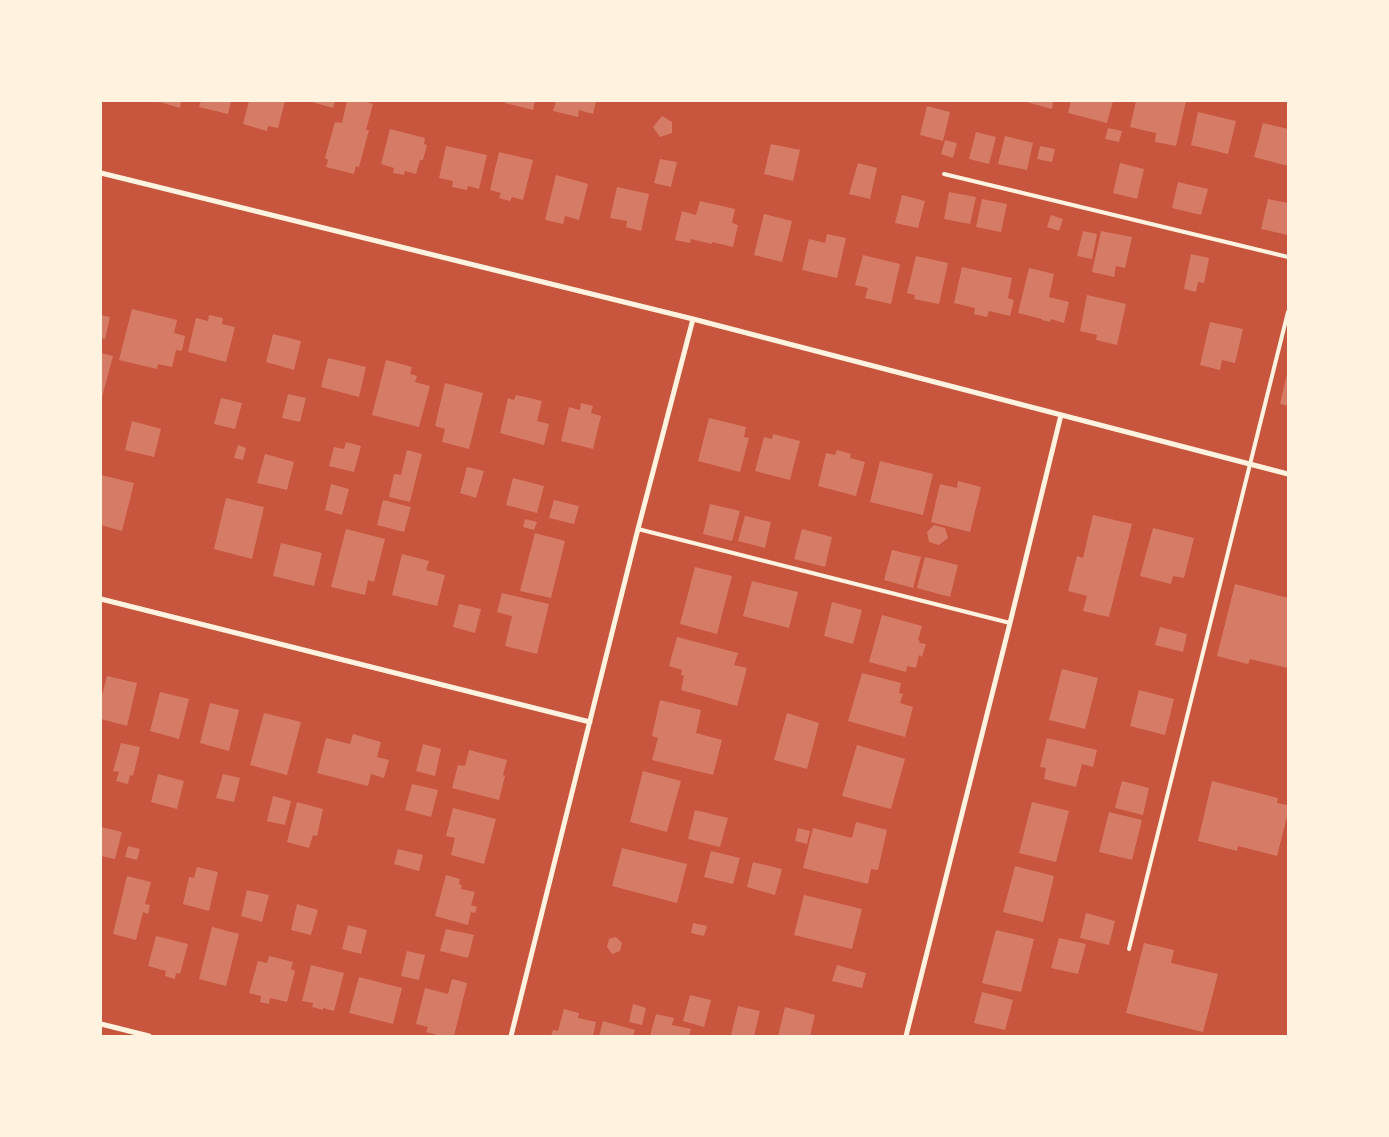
<!DOCTYPE html>
<style>
body{margin:0}
#map{position:relative;width:1389px;height:1137px;overflow:hidden;background:#c8553d;font-family:"Asap Condensed",sans-serif}
canvas{display:block}
.frame{position:absolute;inset:0;border:102px solid #fff3e0;pointer-events:none}
</style>
<div id="map">
<canvas width="1389" height="1137"></canvas>
<div class="frame"></div>
</div>
<script>
const g = document.querySelector('canvas').getContext('2d');
g.lineJoin = 'round';
function fillPath(path, color) { g.fillStyle = color; g.fill(path, 'evenodd'); }
const shape = rows => new Path2D(rows.map(r => 'M' + r).join(''));
function trace(path, color, width, dash) { g.strokeStyle = color; g.lineWidth = width; g.lineCap = dash ? 'butt' : 'round'; g.setLineDash(dash || []); g.stroke(path); }
fillPath(shape([
 [156,101,181,101,180,108],
 [201,101,231,101,228,114,199,107],
 [249,101,285,101,278,128,268,126,267,131,243,124],
 [309,101,335,101,333,108],
 [347,101,364,101,373,104,366,130,369,130,359,167,356,166,354,174,326,167,328,160,325,158,335,122,342,123],
 [505,101,535,101,533,110,505,103],
 [556,101,596,101,593,114,579,110,578,117,553,111],
 [1023,101,1053,101,1052,109],
 [1071,101,1113,101,1107,123,1068,113],
 [1136,101,1186,101,1176,146,1155,142,1156,133,1130,127],
 [927,106,950,112,943,141,920,135],
 [1198,112,1236,121,1228,154,1191,145],
 [662,116,672,122,672,133,660,137,653,127],
 [1263,123,1288,129,1288,166,1254,157],
 [1108,128,1122,131,1119,142,1105,139],
 [390,129,425,138,424,144,427,145,423,160,420,160,416,174,405,171,404,175,393,173,394,168,381,164],
 [976,132,996,137,989,164,969,159],
 [1005,136,1033,143,1027,170,998,164],
 [945,140,957,143,953,158,941,154],
 [771,144,800,150,793,181,764,174],
 [446,146,487,155,479,189,468,186,467,190,452,187,453,181,439,178],
 [1040,146,1055,149,1052,162,1037,159],
 [499,152,533,160,523,200,512,197,510,201,499,198,501,193,490,190],
 [660,159,677,162,671,187,654,183],
 [858,163,877,168,870,199,849,194],
 [1120,163,1144,169,1137,199,1113,193],
 [556,175,588,184,579,220,565,216,563,224,545,220],
 [1178,182,1208,189,1201,215,1172,208],
 [617,187,649,194,641,231,626,227,627,221,610,218],
 [949,192,976,197,970,224,944,219],
 [902,195,925,201,918,228,895,223],
 [982,199,1007,204,1001,232,976,227],
 [1268,199,1288,203,1288,235,1261,229],
 [700,201,735,209,732,223,738,225,733,247,712,242,712,244,691,239,690,243,675,240,682,211,696,215],
 [764,214,792,221,782,262,754,255],
 [1051,215,1063,219,1059,231,1047,227],
 [1083,231,1097,234,1092,259,1077,256],
 [1101,231,1132,237,1125,268,1116,266,1114,277,1092,272],
 [827,234,846,238,837,278,802,270,809,239,825,243],
 [1191,254,1209,258,1204,283,1198,282,1196,292,1184,289],
 [863,255,900,264,891,304,865,298,868,288,855,285],
 [916,256,948,263,939,304,914,299,915,295,907,293],
 [962,267,1012,278,1008,298,1014,300,1010,316,989,311,987,317,974,314,975,308,954,303],
 [1029,268,1054,274,1049,297,1069,302,1064,323,1051,319,1050,322,1042,320,1042,319,1018,313],
 [1087,295,1126,304,1117,345,1096,340,1097,335,1080,331],
 [132,309,177,320,174,333,185,336,182,351,176,350,172,367,158,364,157,369,119,360],
 [101,315,110,317,105,339,101,338],
 [209,315,223,318,222,324,235,327,226,362,188,352,196,318,208,321],
 [1210,322,1243,329,1235,363,1222,360,1220,370,1200,365],
 [273,334,301,341,294,370,266,362],
 [101,353,113,356,102,397,101,396],
 [328,358,366,367,359,397,321,387],
 [386,360,412,367,410,374,417,376,415,382,430,386,419,427,372,415],
 [1287,374,1288,374,1288,406,1280,404],
 [445,383,483,393,469,449,442,442,445,429,435,426],
 [288,394,306,398,300,422,282,418],
 [516,395,542,401,537,421,549,424,544,445,500,433,508,398,514,400],
 [221,398,242,403,235,429,214,424],
 [581,403,593,406,591,413,601,416,593,449,561,441,569,407,580,410],
 [709,418,746,427,744,437,749,438,740,472,698,461],
 [132,421,161,429,154,457,125,450],
 [773,434,800,441,790,480,755,471,764,437,772,439],
 [346,442,361,446,354,472,329,466,334,447,344,449],
 [238,445,246,448,243,460,234,458],
 [407,450,422,454,410,502,389,497,394,474,401,475],
 [837,450,851,454,850,458,865,462,856,496,818,486,826,453,835,455],
 [265,454,294,462,287,490,257,483],
 [880,461,933,474,923,515,870,502],
 [467,467,484,471,476,498,460,493],
 [101,475,134,483,122,531,101,525],
 [513,478,544,486,537,513,506,505],
 [958,481,981,487,970,532,931,522,940,484,957,488],
 [331,484,349,489,342,515,325,510],
 [226,498,264,507,252,559,214,549],
 [383,500,411,507,404,532,377,525],
 [554,500,579,506,574,524,549,518],
 [710,504,740,511,732,541,703,534],
 [1093,515,1132,524,1109,617,1083,611,1087,596,1068,591,1077,556,1083,558],
 [745,516,771,522,765,548,738,541],
 [525,519,537,522,534,530,523,527],
 [934,525,945,528,948,538,939,545,929,542,927,532],
 [1153,528,1194,538,1184,578,1173,576,1171,584,1140,576],
 [346,529,385,539,374,582,368,580,365,595,331,587],
 [802,529,832,537,825,567,794,559],
 [535,533,565,541,551,598,520,591],
 [281,543,322,553,314,586,273,576],
 [892,550,921,557,913,588,884,580],
 [402,554,429,561,426,570,445,575,437,606,392,595],
 [925,557,958,565,950,597,917,588],
 [695,567,732,576,717,634,680,624],
 [752,581,798,592,789,628,743,616],
 [1235,584,1288,598,1288,668,1250,659,1248,664,1217,656],
 [502,593,549,604,537,654,505,646,512,616,497,612],
 [832,602,862,610,853,644,824,636],
 [459,604,481,609,475,633,453,627],
 [882,615,922,626,918,640,920,641,919,643,926,644,922,657,919,655,916,668,907,666,906,672,869,662],
 [1160,627,1187,634,1183,652,1155,645],
 [677,637,738,653,734,665,747,668,737,706,681,690,684,676,681,675,682,670,669,666],
 [1062,669,1098,678,1085,729,1049,720],
 [862,673,901,683,899,693,903,694,900,703,913,707,905,737,848,721],
 [107,676,137,683,127,726,101,719,101,699],
 [1139,690,1174,699,1165,735,1130,726],
 [160,692,189,699,179,739,150,731],
 [660,700,701,710,696,733,722,740,713,775,652,760,658,738,652,736],
 [210,703,239,710,229,751,200,743],
 [264,713,301,722,287,775,250,765],
 [787,713,819,723,807,769,774,760],
 [353,734,381,742,377,757,389,760,384,778,371,774,368,786,317,773,326,738,350,744],
 [1047,738,1097,750,1093,767,1082,764,1076,787,1044,779,1046,768,1040,767],
 [121,743,140,747,133,776,130,775,128,784,116,781,119,772,113,771],
 [423,744,441,749,435,776,416,771],
 [857,745,905,759,891,809,842,796],
 [469,750,507,760,503,775,505,776,499,800,452,788,458,765,465,766],
 [643,771,681,781,667,832,630,822],
 [158,774,184,781,177,809,151,802],
 [223,774,240,778,234,802,216,798],
 [1122,781,1149,788,1143,815,1115,808],
 [1212,781,1278,798,1277,803,1288,805,1288,813,1277,856,1238,846,1237,851,1198,841],
 [412,784,438,790,431,817,405,810],
 [273,796,291,801,285,825,267,821],
 [297,802,323,809,317,836,313,835,309,848,287,842],
 [1032,802,1069,811,1056,862,1019,853],
 [453,808,496,819,484,864,451,855,455,838,446,836],
 [695,810,728,818,720,847,688,839],
 [1109,812,1142,820,1132,860,1099,852],
 [856,822,887,830,878,870,871,869,868,884,803,868,813,828,852,838],
 [101,827,122,832,115,859,101,856],
 [798,828,810,831,807,844,795,841],
 [128,846,140,849,137,860,125,857],
 [622,848,687,864,677,903,612,886],
 [398,849,423,855,419,871,394,864],
 [711,851,740,858,733,884,704,877],
 [753,862,782,869,775,895,747,887],
 [1015,866,1054,876,1043,922,1003,912],
 [197,867,218,872,209,911,183,904,189,877,194,878],
 [446,875,460,879,459,884,462,885,461,889,475,892,471,905,477,907,475,913,471,912,468,925,435,916],
 [127,876,151,882,145,904,150,905,148,914,143,912,136,940,113,934],
 [247,890,269,895,262,922,241,916],
 [804,895,862,909,852,949,794,935],
 [297,904,318,910,311,935,291,930],
 [1086,913,1115,921,1109,945,1080,938],
 [693,923,707,926,704,936,691,933],
 [348,925,367,930,361,954,342,949],
 [212,927,239,934,226,986,199,979],
 [446,929,474,935,468,958,440,951],
 [996,930,1034,939,1021,992,982,983],
 [156,936,188,944,180,974,176,973,175,979,165,976,166,971,148,966],
 [616,937,622,943,620,951,612,954,607,947,609,939],
 [1059,938,1086,944,1078,974,1051,968],
 [1144,943,1174,950,1171,963,1218,974,1203,1032,1126,1013],
 [407,951,425,955,419,980,401,976],
 [269,956,293,962,291,969,295,971,287,1002,270,998,269,1004,260,1002,261,996,249,993,258,961,267,963],
 [311,965,344,973,334,1011,323,1008,323,1010,312,1007,313,1003,302,1001],
 [837,965,866,973,862,988,832,981],
 [359,977,402,988,393,1024,349,1013],
 [452,979,467,983,454,1036,441,1036,426,1032,428,1027,416,1024,425,988,448,994],
 [982,992,1013,1000,1005,1030,974,1023],
 [690,995,711,1000,704,1027,683,1021],
 [633,1004,646,1008,642,1025,629,1022],
 [738,1006,760,1011,754,1036,731,1035],
 [785,1007,815,1015,810,1036,778,1036],
 [564,1009,579,1013,578,1018,596,1022,593,1036,551,1036,553,1030,558,1031],
 [656,1014,674,1018,672,1025,691,1029,689,1036,650,1036],
 [603,1021,635,1030,633,1036,599,1036]
]), '#d67c66');
trace(shape([
 [944,174,1288,257],
 [638,529,1010,623],
 [1129,949,1288,312]
]), '#fff3e0', 4);
trace(shape([
 [101,173,693,319,1288,474],
 [101,599,590,722],
 [101,1024,149,1036],
 [511,1036,638,529,693,319],
 [906,1036,1010,623,1061,415]
]), '#fff3e0', 5);
</script>
